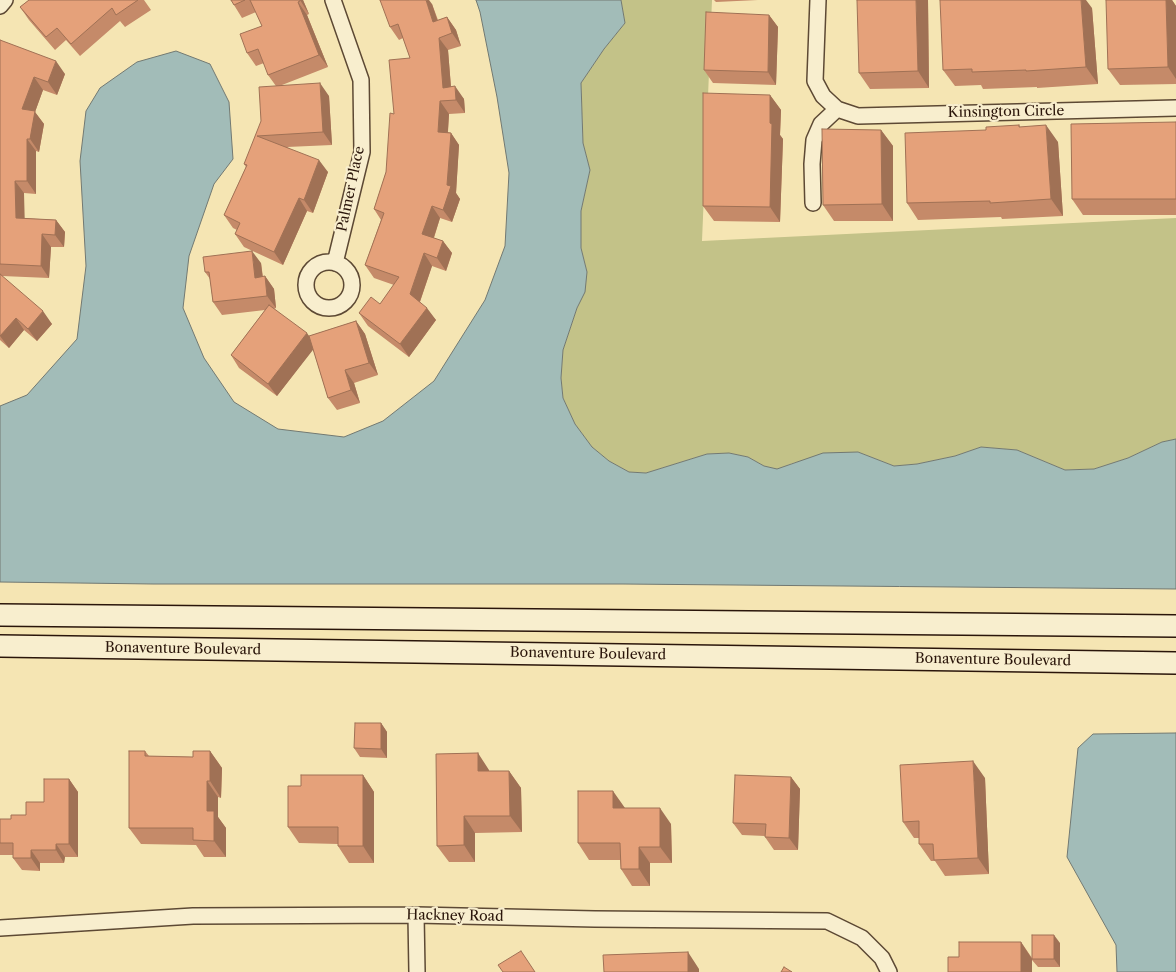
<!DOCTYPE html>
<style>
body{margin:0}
canvas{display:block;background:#f5e5b3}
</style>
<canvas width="1176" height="972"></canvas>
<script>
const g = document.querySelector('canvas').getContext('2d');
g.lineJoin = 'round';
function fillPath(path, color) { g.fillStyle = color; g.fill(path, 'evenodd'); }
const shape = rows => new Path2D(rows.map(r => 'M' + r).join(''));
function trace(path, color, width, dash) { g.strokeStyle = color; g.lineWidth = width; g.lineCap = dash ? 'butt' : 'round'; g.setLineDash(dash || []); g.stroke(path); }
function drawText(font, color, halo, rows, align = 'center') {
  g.font = font + ' "Libre Caslon Text",serif'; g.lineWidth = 4.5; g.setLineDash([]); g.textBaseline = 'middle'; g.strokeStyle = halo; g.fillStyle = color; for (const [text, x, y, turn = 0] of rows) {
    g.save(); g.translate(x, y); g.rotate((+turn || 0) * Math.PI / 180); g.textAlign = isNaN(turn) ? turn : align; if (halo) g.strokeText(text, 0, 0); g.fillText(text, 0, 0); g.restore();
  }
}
fillPath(shape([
 [621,0,712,0,702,241,1176,218,1176,439,1162,442,1128,458,1094,469,1065,470,1017,450,981,447,955,456,917,464,894,466,858,452,793,463,777,470,764,466,748,457,729,453,707,454,646,473,629,472,609,461,592,447,575,424,563,398,561,378,563,350,577,308,584,292,587,272,581,248,581,211,590,170,583,143,581,83,604,49,625,23]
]), '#c3c288');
const water = shape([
 [476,0,621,0,625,23,604,49,581,83,583,143,590,170,581,211,581,248,587,272,585,292,577,308,563,350,561,378,563,398,575,424,592,447,609,461,629,472,646,473,707,454,729,453,748,457,764,466,777,469,823,453,858,452,894,466,917,464,955,456,981,447,1017,450,1065,470,1094,469,1128,458,1162,442,1176,439,1176,589,623,584,153,584,0,582,0,406,27,395,77,339,86,266,80,161,86,111,100,88,137,62,176,51,210,64,229,102,233,159,214,184,189,256,183,308,204,358,234,402,278,429,344,437,383,421,434,381,485,300,505,246,509,173,497,97,480,12,476,0],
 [1176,733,1176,972,1117,972,1116,945,1067,857,1078,748,1093,734,1176,733]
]);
fillPath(water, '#a2bcb8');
trace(water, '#727972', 1);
const minor = shape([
 [333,0,361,80,362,152,335,263],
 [818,0,815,81,823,96,837,109,858,116,1176,108],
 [0,6,5,0],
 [813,203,812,164,814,140,821,124,837,109],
 '306 285a23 23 0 1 1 46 0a23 23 0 1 1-46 0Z',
 [416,915,417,972],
 [0,928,193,916,416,915,595,919,827,921,862,938,882,958,889,972]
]);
const secondary = shape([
 [0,615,1176,626],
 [0,646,1176,663]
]);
trace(minor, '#5d4934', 18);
trace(secondary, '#2a150a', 24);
trace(minor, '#f8eece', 15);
trace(secondary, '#f8eece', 21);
fillPath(shape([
 [29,0,144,0,151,10,125,27,120,21,80,56,66,40,55,50,29,20,20,7],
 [231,0,303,0,309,14,307,15,328,67,282,85,329,96,332,145,287,147,328,172,313,213,307,211,283,265,244,247,235,234,237,230,233,228,224,215,246,167,244,164,276,86,268,75,264,63,256,66,247,53,262,26,256,12,242,18,234,5],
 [714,0,758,0,716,2],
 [928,0,929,88,870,89,859,73],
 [1166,0,1172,0,1176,6,1176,84,1120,85,1108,69],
 [432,4,438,20,447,17,456,30,461,46,448,50,451,87,464,99,465,113,449,114,448,132,451,133,459,145,456,193,460,199,452,222,440,218,434,238,443,241,452,253,446,271,432,266,420,302,436,320,409,357,368,326,359,313,380,304,394,285,374,278,365,265,381,220,374,209,386,172,394,114,410,58,403,38,399,40,390,27],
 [1092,8,1098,84,1037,88,1037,87,983,89,981,85,955,86,943,70],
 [769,15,778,27,776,85,713,83,704,70],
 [0,40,65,74,57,95,43,90,35,112,44,124,39,152,36,151,36,194,24,193,24,218,56,220,65,232,64,247,51,247,49,278,2,276,52,324,37,341,24,330,9,348,0,340],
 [770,95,781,110,780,135,783,139,780,222,714,221,703,206],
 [1176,122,1176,215,1083,215,1072,199],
 [1019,125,1020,127,1058,142,1063,216,1002,219,1001,217,918,220,907,203,986,130],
 [881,130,893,146,893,221,834,221,823,205],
 [261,263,263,277,265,276,274,289,276,308,274,309,309,336,356,321,365,334,378,375,354,383,360,403,337,410,328,398,313,349,277,396,239,368,231,355,265,310,222,315,213,302,210,279,205,272],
 [381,723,387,732,387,758,360,757,354,748],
 [145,751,149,756,193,757,210,751,222,768,221,798,218,797,218,817,226,828,226,857,204,857,196,845,141,844,129,828],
 [489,770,489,771,509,771,521,788,522,832,475,833,475,862,449,862,437,846],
 [363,775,374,792,374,863,349,863,338,846,338,844,299,843,288,827,301,786],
 [791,777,800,789,798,850,774,850,765,837,765,836,742,835,733,823],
 [985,778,989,874,945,876,935,861,931,861,919,844,919,838,914,838,903,822],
 [69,779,78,792,78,857,65,857,64,863,40,863,40,871,22,870,13,858,13,855,0,855,0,819,11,819,26,815,44,802],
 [625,808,671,824,672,863,650,863,650,886,632,886,621,869,620,860,589,860,578,843],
 [1021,942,1032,958,1060,943,1060,967,1038,967,1032,960,1032,972,959,957]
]), '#c58a69');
fillPath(shape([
 [300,0,303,0,309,14],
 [426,0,429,0,432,4,442,34,433,22],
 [916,0,928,0,929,88,918,71],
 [1081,0,1086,0,1092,8,1098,84,1086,67],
 [1166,0,1172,0,1176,6,1176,79,1168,67],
 [298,2,307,15,328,67,319,55],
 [769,15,778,27,776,85,768,72],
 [447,17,456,30,461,46,452,33],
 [439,38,448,50,452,100,443,88],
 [56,61,65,74,57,95,48,82],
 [34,77,43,90,35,112,44,124,39,152,30,139,22,109],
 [320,83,329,96,332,145,323,132],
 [455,86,464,99,465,113,456,100],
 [770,95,781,110,780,135,783,139,780,222,770,207],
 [440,101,449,114,447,144,438,132],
 [1046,125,1058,142,1063,216,1051,199],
 [881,130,893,146,893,221,882,204],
 [451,133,459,145,456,193,460,199,452,222,443,210,447,185],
 [27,139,36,151,36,194,27,181],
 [319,160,328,172,313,213,304,200],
 [15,181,24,193,25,230,16,218],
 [299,198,307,211,283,265,274,252],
 [432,206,440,218,431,246,422,234],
 [56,220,65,232,64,247,55,235],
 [42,234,51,247,49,278,41,266],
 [443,241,452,253,446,271,437,258],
 [252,251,261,263,264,290,255,278],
 [424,253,432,266,418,307,410,294],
 [265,276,274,289,276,308,267,296],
 [427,308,436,320,409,357,400,344],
 [43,311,52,324,37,341,28,329],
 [16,318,24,330,9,348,0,336],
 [356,321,365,334,378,375,369,363],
 [307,333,316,346,277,396,268,384],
 [345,370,354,383,360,403,351,390],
 [381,723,387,732,387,758,381,749],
 [210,751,222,768,221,798,210,781],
 [478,753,489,770,490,788,478,771],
 [973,761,985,778,989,874,978,858],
 [509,771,521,788,522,832,510,816],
 [363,775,374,792,374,863,363,846],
 [791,777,800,789,798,850,789,838],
 [69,779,78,792,78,857,69,844],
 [207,781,218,797,218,817,226,828,226,857,214,841,207,811],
 [613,791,625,808,625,824,613,808],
 [660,808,671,824,672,863,660,847],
 [464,816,475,833,475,862,464,845],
 [56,844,65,857,64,863,56,850],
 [639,847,650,863,650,886,639,869],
 [31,850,40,863,40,871,31,858],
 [1054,935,1060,943,1060,967,1054,959],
 [1021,942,1032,959,1032,972,1021,972],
 [688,952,699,969,699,972,688,972]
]), '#a07155');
const building = shape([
 [29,0,138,0,116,15,112,8,71,44,57,28,46,37,20,7,29,0],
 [231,0,245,0,234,5,231,0],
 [250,0,300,0,300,1,298,2,319,55,268,75,258,49,247,53,240,34,262,26,250,0],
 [380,0,426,0,433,22,447,17,452,33,439,38,443,88,455,86,456,100,440,101,438,132,451,133,447,185,451,186,443,210,432,206,422,234,443,241,437,258,424,253,410,294,427,308,400,344,359,313,371,297,380,304,399,277,365,265,384,213,374,209,386,172,390,113,394,114,389,60,410,58,398,24,390,27,380,0],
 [857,0,916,0,918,71,859,73,857,0],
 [940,0,1081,0,1086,67,1026,71,1026,70,972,72,972,69,943,70,940,0],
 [1106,0,1166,0,1168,67,1108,69,1106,0],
 [706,12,769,15,768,72,704,70,706,12],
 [0,40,56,61,48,82,34,77,22,109,35,111,30,139,27,139,27,181,15,181,16,218,56,220,55,235,42,234,41,266,0,264,0,40],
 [320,83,323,132,257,136,319,160,304,200,299,198,274,252,235,234,240,223,224,215,247,165,244,164,261,121,259,87,320,83],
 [703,93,770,95,770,123,772,124,770,207,703,206,703,93],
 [1176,122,1176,199,1072,199,1071,124,1176,122],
 [1019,125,1019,127,1046,125,1051,199,990,203,990,201,907,203,905,133,986,130,986,127,1019,125],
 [822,129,881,130,882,204,823,205,822,129],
 [252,251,255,278,265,276,267,296,213,302,209,272,205,272,203,257,252,251],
 [0,274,43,311,28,329,16,318,0,336,0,274],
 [269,305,307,333,268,384,231,355,269,305],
 [356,321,369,363,345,370,351,390,328,398,309,336,356,321],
 [355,723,381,723,381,749,354,748,355,723],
 [129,751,145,751,145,756,193,757,193,751,210,751,210,781,207,781,207,811,214,811,214,841,193,840,193,828,129,828,129,751],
 [478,753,478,771,509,771,510,816,464,816,464,845,437,846,436,754,478,753],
 [973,761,978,858,934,860,933,844,919,844,919,821,903,822,900,765,973,761],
 [301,775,363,775,363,846,338,846,338,827,288,827,288,786,301,786,301,775],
 [735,775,791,777,789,838,765,837,766,824,733,823,735,775],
 [44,779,69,779,69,844,56,844,56,850,31,850,31,858,13,858,13,843,0,843,0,819,11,819,11,815,26,815,26,802,44,802,44,779],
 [578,791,613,791,613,808,660,808,660,847,639,847,639,869,621,869,620,843,578,843,578,791],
 [1032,935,1054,935,1054,959,1032,959,1032,935],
 [959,942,1021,942,1021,972,948,972,948,957,959,957,959,942],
 [521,951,535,972,503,972,498,965,521,951],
 [688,952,688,972,604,972,603,955,688,952],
 [784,967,792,972,781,972,784,967]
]);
fillPath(building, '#e5a17a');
trace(building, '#a07155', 1);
drawText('14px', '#2a150a', '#f8eece', [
 ["Kinsington Circle",1006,112,-1],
 ["Palmer Place",351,189,-78],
 ["Bonaventure Boulevard",183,649,1],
 ["Bonaventure Boulevard",588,654,1],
 ["Bonaventure Boulevard",993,660,1],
 ["Hackney Road",455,916,1]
]);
</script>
